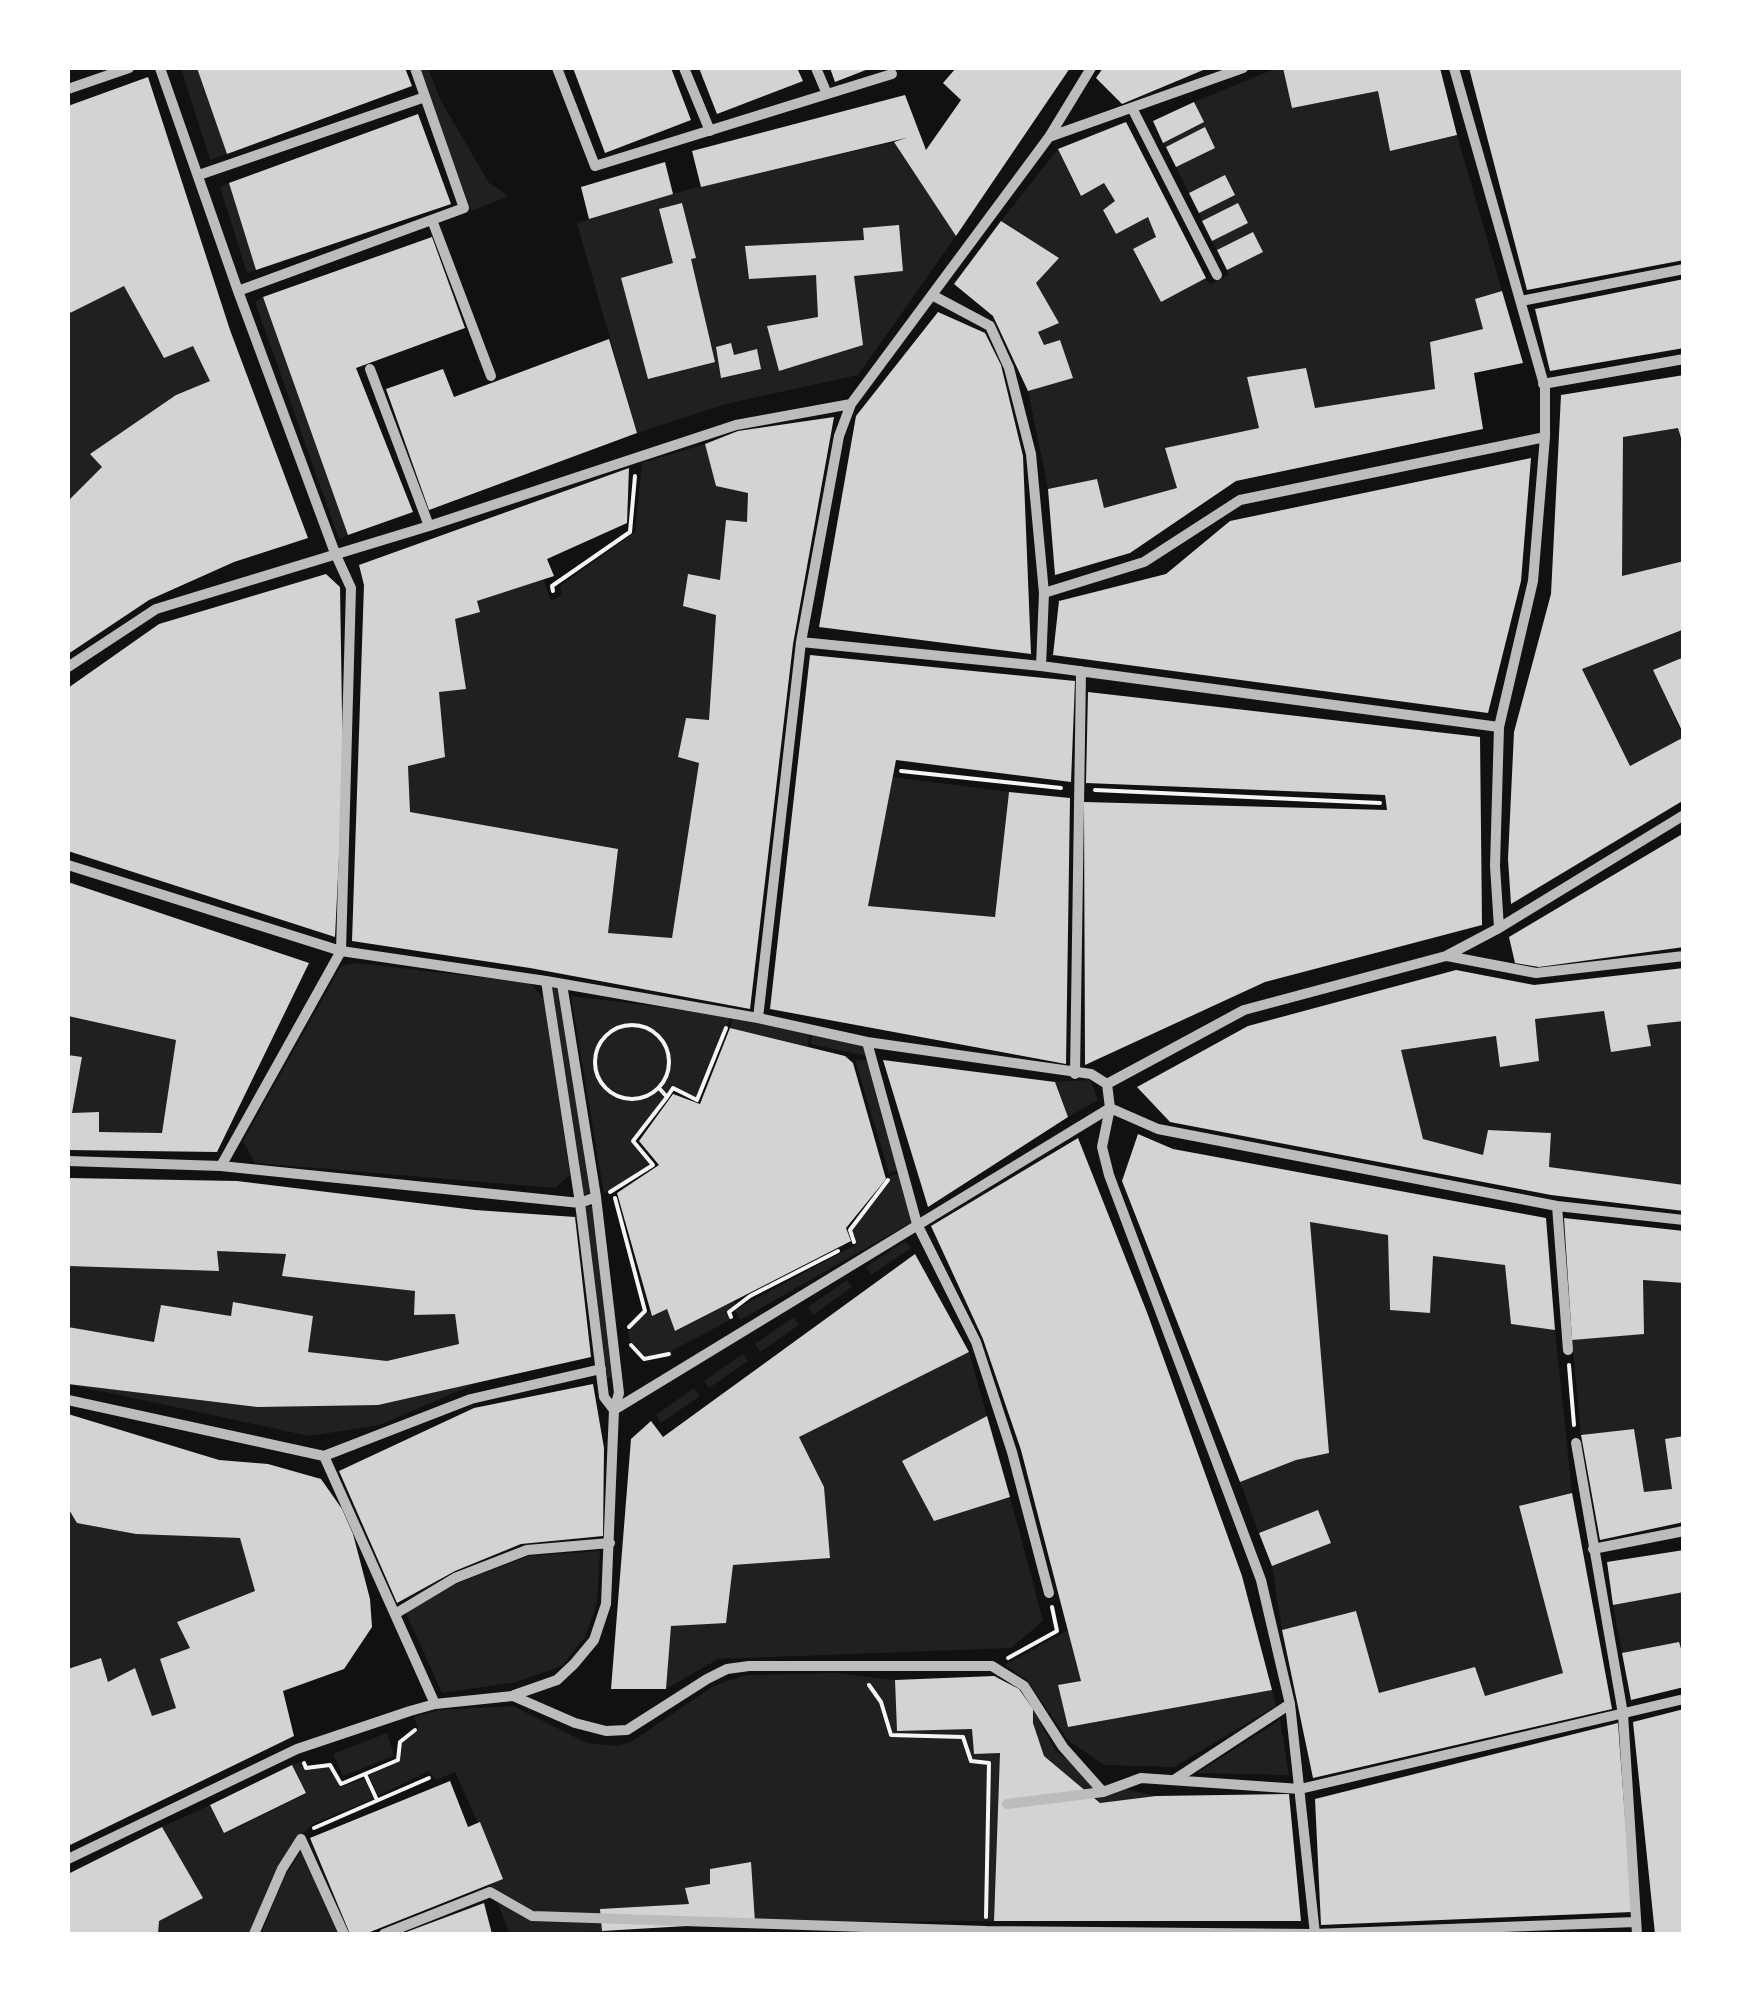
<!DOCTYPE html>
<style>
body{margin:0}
#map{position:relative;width:1751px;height:2002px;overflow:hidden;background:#111;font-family:Figtree,sans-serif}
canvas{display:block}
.frame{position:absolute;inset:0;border:70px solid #fff;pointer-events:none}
</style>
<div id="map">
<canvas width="1751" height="2002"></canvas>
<div class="frame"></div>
</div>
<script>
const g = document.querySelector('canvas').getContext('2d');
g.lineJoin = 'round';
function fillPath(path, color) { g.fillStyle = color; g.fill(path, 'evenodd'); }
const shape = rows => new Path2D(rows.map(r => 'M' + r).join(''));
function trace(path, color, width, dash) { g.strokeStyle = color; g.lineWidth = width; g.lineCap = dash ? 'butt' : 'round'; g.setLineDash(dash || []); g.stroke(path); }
fillPath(shape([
 [181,68,197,68,227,154,210,160],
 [419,68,428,68,440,99,489,183,509,196,471,211],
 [1277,68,1283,68,1292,108,1378,91,1391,151,1457,135,1502,291,1475,299,1483,329,1430,342,1435,389,1315,408,1306,368,1248,377,1259,428,1166,448,1177,488,1104,508,1097,479,1048,489,1028,391,1072,378,1060,340,1044,345,1038,332,1059,323,1036,283,1059,258,1001,221,1058,149,1080,196,1104,183,1115,201,1103,210,1116,234,1148,217,1156,237,1133,250,1161,302,1206,278,1210,284,1229,275,1227,270,1263,252,1253,232,1217,250,1212,241,1248,223,1238,203,1202,221,1199,213,1235,195,1225,175,1189,193,1176,167,1214,148,1204,128,1166,147,1163,143,1203,123,1194,102],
 [894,142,956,236,858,375,726,404,637,433,577,223,690,189],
 [229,183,256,270,247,273,220,187],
 [124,286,163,357,193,346,210,381,176,395,91,454,102,467,68,501,68,314],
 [263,297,348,535,339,539,255,302],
 [1678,428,1684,460,1683,561,1622,576,1623,437],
 [705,444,716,486,748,493,747,522,720,580,688,575,683,606,716,615,709,720,686,718,678,757,699,763,672,938,608,933,617,849,410,812,408,766,445,756,439,692,455,619,479,612,477,601,543,579,551,601,562,595,560,586,635,532,642,463],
 [1683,623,1683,657,1654,670,1683,737,1630,766,1582,669,1682,630],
 [892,777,1009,792,995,917,868,906],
 [357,963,530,983,544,999,570,1175,555,1188,255,1163,243,1141,341,966],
 [551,988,559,988,592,1193,582,1196],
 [571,996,731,1016,697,1100,673,1089,633,1141,653,1165,604,1194],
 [1604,1011,1611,1052,1650,1046,1647,1025,1683,1021,1683,1185,1549,1167,1551,1133,1488,1130,1483,1155,1423,1139,1401,1050,1496,1036,1500,1067,1539,1061,1535,1019],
 [68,1016,176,1040,162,1133,99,1132,98,1112,72,1113,82,1057,68,1055],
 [733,1018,809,1034,808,1047,730,1028],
 [812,1032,866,1043,870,1057,811,1044],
 [855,1060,872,1061,901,1170,889,1173],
 [1090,1080,1098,1100,1068,1117,1055,1082],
 [901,1173,914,1221,740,1320,735,1310,857,1244,852,1230,890,1176],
 [594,1206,614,1377,606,1379,585,1207],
 [1310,1222,1388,1235,1390,1310,1433,1256,1505,1265,1511,1324,1555,1330,1572,1493,1519,1507,1563,1673,1485,1696,1379,1693,1356,1611,1282,1630,1272,1566,1331,1543,1318,1511,1259,1533,1240,1482,1296,1460,1329,1452],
 [905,1241,911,1248,871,1275,866,1267],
 [217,1251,286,1254,283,1276,415,1291,455,1314,459,1344,387,1361,308,1352,313,1316,234,1302,231,1316,162,1305,154,1342,68,1327,68,1266,219,1271],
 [847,1280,852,1287,813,1315,808,1307],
 [1643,1280,1683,1283,1683,1436,1666,1439,1672,1489,1644,1492,1634,1429,1581,1435,1572,1340],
 [734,1301,736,1305,728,1312,730,1320,664,1355,645,1357,630,1341,628,1332,635,1321,645,1313,650,1312,652,1316,667,1309,676,1331],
 [794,1317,799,1325,760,1352,755,1344],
 [969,1352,987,1416,902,1461,934,1521,1010,1497,1043,1621,1011,1648,718,1659,666,1689,671,1626,726,1622,733,1565,830,1558,824,1487,799,1437],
 [743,1354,748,1361,709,1388,704,1381],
 [479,1382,380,1425,309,1436,68,1384,257,1407],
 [694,1388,700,1396,661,1423,656,1415],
 [68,1508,78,1523,136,1534,240,1538,255,1591,177,1622,190,1648,160,1660,176,1708,152,1716,135,1668,108,1682,100,1659,68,1669],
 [600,1551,597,1603,585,1637,562,1666,516,1682,442,1693,406,1613,455,1584,529,1556],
 [1683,1592,1683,1658,1678,1642,1622,1653,1613,1605],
 [1068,1630,1081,1681,1058,1686,1068,1727,1272,1690,1276,1706,1174,1767,1104,1765,1068,1740,1027,1680,1005,1665],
 [835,1673,895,1680,897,1731,972,1729,974,1754,1000,1753,994,1921,755,1922,750,1863,710,1869,710,1884,686,1888,689,1904,601,1909,602,1931,510,1934,490,1884,503,1878,455,1772,436,1780,428,1771,378,1796,369,1775,401,1761,402,1744,418,1730,414,1717,439,1710,513,1706,587,1743,619,1746,634,1740,712,1687,730,1680,748,1675],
 [1033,1709,1055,1750,1095,1782,1156,1796,1100,1803,1044,1756,1034,1725],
 [1280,1720,1289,1775,1197,1773],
 [387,1733,394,1756,343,1776,333,1754],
 [302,1761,307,1769,329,1767,341,1787,364,1778,374,1799,315,1823,294,1840,278,1867,249,1934,158,1934,159,1921,202,1898,162,1827,210,1805,225,1833,306,1794,292,1765],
 [302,1850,339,1934,261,1934,285,1876]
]), '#202020');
fillPath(shape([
 [197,68,405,68,412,86,227,154],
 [573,68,671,68,691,120,605,153],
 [699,68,797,68,803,81,717,114],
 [830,68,871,68,835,82],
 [956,68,1070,68,956,236,894,142,906,138,701,187,692,151,905,95,926,150,961,100,943,83],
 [1103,68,1208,68,1122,104,1096,78],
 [1283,68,1440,68,1457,135,1390,151,1378,91,1292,108],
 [1469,68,1684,68,1684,260,1527,290],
 [148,77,230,330,308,538,234,562,149,600,68,654,68,501,102,467,90,454,176,395,210,381,193,346,164,358,124,286,68,314,68,106],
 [1194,102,1204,122,1163,143,1153,121],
 [418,114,451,204,256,270,229,183],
 [1126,122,1206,278,1161,302,1133,249,1156,237,1148,217,1116,234,1103,210,1115,201,1104,183,1081,196,1058,149],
 [1205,127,1215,148,1176,167,1166,147],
 [665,162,673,194,589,219,581,187],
 [1225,175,1235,195,1199,213,1189,193],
 [682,203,696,258,691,259,715,362,648,379,621,278,673,263,659,209],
 [1238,203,1248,223,1212,241,1202,221],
 [1001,221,1059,258,1036,283,1059,323,1038,332,1044,345,1060,340,1073,378,1028,391,993,316,954,284],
 [899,225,903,271,854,276,863,345,779,371,767,326,818,317,816,275,749,279,745,246,864,240,863,228],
 [1253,232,1263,252,1227,270,1217,250],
 [432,237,465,328,356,368,413,512,348,535,263,297],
 [1684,279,1684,348,1550,371,1535,309],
 [1502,291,1523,363,1474,373,1483,429,1236,481,1130,553,1055,575,1048,489,1097,479,1104,508,1177,488,1165,448,1259,428,1247,377,1306,368,1315,408,1435,389,1430,342,1483,329,1475,299],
 [938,312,985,333,1001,365,1023,456,1031,654,819,627,856,416],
 [609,339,637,433,429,510,386,389,443,369,454,397],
 [731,343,734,355,757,349,761,369,721,378,716,347],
 [1684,375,1684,448,1678,428,1623,437,1622,576,1684,561,1682,630,1582,669,1630,766,1684,737,1684,800,1511,904,1508,859,1514,732,1551,594,1561,395],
 [834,417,793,644,750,1009,530,968,352,941,364,585,359,565,629,468,627,523,547,559,554,576,477,601,480,612,455,619,466,689,439,692,445,757,408,766,410,812,618,849,608,933,672,938,699,763,678,757,686,718,709,720,716,615,683,606,688,574,720,580,726,520,747,522,748,493,716,486,705,444,738,431],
 [1531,458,1521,581,1488,713,1053,655,1059,601,1166,574,1230,521],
 [326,574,340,587,343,775,335,937,68,851,68,688,159,624],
 [810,655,1075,681,1071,782,896,760,868,906,995,917,1009,792,1070,798,1066,1064,770,1009],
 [1684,657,1684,735,1653,670],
 [1088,692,1480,737,1482,925,1265,982,1085,1065,1084,802,1387,810,1385,795,1086,783],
 [1684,833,1684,947,1539,967,1515,963,1509,937],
 [68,882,309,963,217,1152,68,1150,68,1055,82,1057,72,1113,99,1112,99,1132,162,1133,176,1040,68,1016],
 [1684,968,1684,1021,1647,1025,1651,1046,1611,1052,1604,1011,1535,1019,1539,1061,1500,1067,1496,1036,1401,1050,1423,1139,1483,1155,1488,1130,1551,1133,1549,1167,1684,1185,1684,1211,1551,1195,1170,1122,1137,1087,1248,1026,1456,970,1534,985],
 [730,1028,845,1056,853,1063,886,1179,846,1228,851,1241,675,1331,667,1309,652,1316,617,1193,659,1165,639,1141,673,1094,700,1104],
 [883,1060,1055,1082,1068,1117,928,1207],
 [1138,1134,1173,1149,1546,1218,1555,1330,1511,1324,1505,1265,1433,1256,1430,1313,1390,1310,1388,1235,1310,1222,1329,1453,1296,1460,1240,1482,1122,1181],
 [1078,1138,1148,1315,1242,1576,1272,1690,1068,1727,1058,1685,1081,1681,1021,1450,983,1339,931,1226],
 [68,1178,237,1181,475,1210,575,1217,591,1357,378,1405,257,1407,68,1384,68,1327,154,1342,161,1305,231,1316,233,1302,313,1316,308,1352,387,1361,459,1344,455,1314,414,1315,415,1291,282,1276,286,1254,217,1251,219,1271,68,1266],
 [1564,1218,1684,1231,1684,1283,1643,1280,1644,1334,1572,1340],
 [915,1254,969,1352,799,1437,824,1487,830,1558,733,1565,726,1623,671,1626,666,1689,611,1689,631,1439,651,1421,663,1437],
 [593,1384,604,1448,603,1536,521,1544,455,1571,397,1603,339,1471,474,1408],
 [68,1414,219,1460,268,1464,321,1479,342,1509,353,1534,370,1599,372,1627,344,1669,283,1691,294,1736,68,1846,68,1669,101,1658,108,1682,135,1668,152,1716,176,1708,160,1659,190,1648,177,1622,255,1591,240,1538,136,1534,77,1523,68,1508],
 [987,1416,1010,1497,934,1521,902,1461],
 [1634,1429,1644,1492,1672,1489,1665,1439,1684,1436,1684,1522,1600,1540,1581,1435],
 [1572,1493,1612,1709,1313,1778,1282,1630,1356,1611,1379,1693,1475,1667,1485,1696,1563,1673,1519,1506],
 [1318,1510,1331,1543,1272,1566,1259,1533],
 [1684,1550,1684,1592,1613,1605,1607,1562],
 [1679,1642,1684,1658,1684,1687,1631,1700,1622,1653],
 [994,1676,1019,1689,1033,1709,1033,1723,1044,1756,1100,1803,1156,1796,1289,1794,1301,1921,994,1921,1000,1753,974,1754,972,1729,897,1731,895,1680],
 [1684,1709,1684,1934,1655,1934,1633,1722],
 [1618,1723,1632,1912,1321,1925,1315,1799],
 [292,1765,306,1793,224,1833,210,1805],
 [450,1781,468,1827,480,1822,503,1879,365,1934,350,1934,310,1838],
 [162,1827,203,1898,159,1921,158,1934,68,1934,68,1874],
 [751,1862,755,1922,602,1931,600,1909,689,1904,685,1888,710,1884,710,1869],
 [484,1903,492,1934,401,1934]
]), '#d3d3d3');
trace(shape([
 [553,591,552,586,630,532,635,476],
 [901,771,1061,788],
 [1095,790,1380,803],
 '595 1062a37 37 0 1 1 74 0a37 37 0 1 1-74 0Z',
 [667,1097,673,1088,697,1100,726,1028],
 [610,1192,653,1165,633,1141,667,1097,659,1088],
 [615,1198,645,1311,629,1327],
 [854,1242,850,1230,888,1180],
 [731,1317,729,1312,750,1296,838,1251],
 [631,1345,644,1359,669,1354],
 [1569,1365,1574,1425],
 [1008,1658,1057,1631,1052,1607],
 [869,1685,881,1702,891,1735,963,1737,971,1761,989,1763,986,1917],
 [304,1763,306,1768,330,1765,341,1784,398,1760,400,1742,415,1730],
 [365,1774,377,1800],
 [314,1828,429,1778]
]), '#f5f5f5', 4);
trace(shape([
 [160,68,238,291,335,553,351,588,341,951,221,1166],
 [557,68,595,166,892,74],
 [684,68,710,131],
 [816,68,827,94],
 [1454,68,1545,388,1545,437,1533,581,1499,727,1495,866,1499,928],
 [68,89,129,68],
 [1133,110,1217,275],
 [1049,137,1243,68],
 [199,175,425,97],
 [432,220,491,376],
 [238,291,464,208,415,68],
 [932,295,990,326,1009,368,1031,454,1044,593,1041,666],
 [1521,301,1684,269],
 [370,369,429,526],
 [1543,384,1684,359],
 [1044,593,1144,562,1240,500,1545,437],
 [801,642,1041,666,1499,727],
 [68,667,156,609,429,526,736,425,851,404],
 [68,865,341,951,546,981,758,1018,867,1042,1091,1074,1107,1084,1244,1010,1446,956,1499,928,1684,815],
 [1447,956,1536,973,1684,956],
 [546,981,580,1203,604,1397,614,1410],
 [758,1018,801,642,839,436,851,404,1049,137,1091,68],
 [867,1042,917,1224,976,1342,1012,1452,1049,1593],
 [1075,1074,1081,671],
 [1107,1084,1110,1108,1102,1147,1109,1175,1261,1580,1290,1704,1315,1934],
 [68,1161,221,1166,580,1203,596,1197],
 [1557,1206,1568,1350],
 [68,1400,324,1456,471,1399,601,1369],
 [614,1410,1110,1108,1158,1129,1557,1206,1684,1220],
 [1576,1443,1623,1714,1637,1934],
 [324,1456,435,1704],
 [1593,1549,1684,1531],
 [395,1614,455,1578,527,1550,610,1543],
 [514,1695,557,1680,574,1664,594,1640,606,1604,614,1410,619,1393,596,1197,562,984],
 [1174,1780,1290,1704],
 [1007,1804,1103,1792,1141,1778,1300,1789,1684,1699],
 [301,1839,344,1934],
 [68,1859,297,1749,410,1711,435,1704,513,1696,575,1723,606,1731,627,1730,707,1679,727,1669,749,1666,992,1666,1024,1686,1063,1747,1103,1792],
 [254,1934,282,1869,301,1839],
 [384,1934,490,1892,532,1916,986,1931,1314,1934,1636,1922]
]), '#bcbcbc', 10);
</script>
